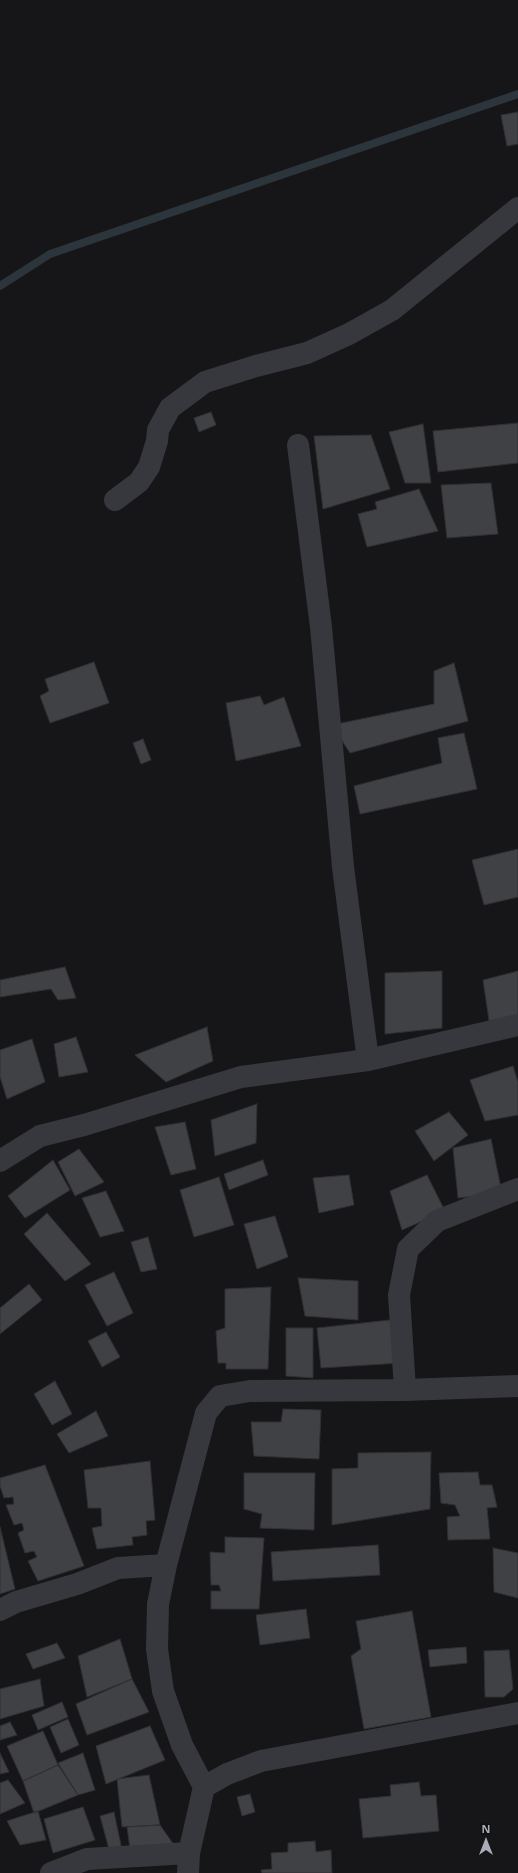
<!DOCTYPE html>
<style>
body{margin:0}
#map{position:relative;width:518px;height:1873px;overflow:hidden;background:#161618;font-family:"Noto Sans",sans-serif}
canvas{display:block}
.north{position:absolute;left:466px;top:1821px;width:40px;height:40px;-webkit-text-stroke:3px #111113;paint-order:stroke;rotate:0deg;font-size:11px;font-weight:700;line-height:16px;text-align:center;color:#a8adb8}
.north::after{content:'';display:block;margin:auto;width:14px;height:18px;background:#a8adb8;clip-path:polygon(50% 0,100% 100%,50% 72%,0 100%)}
</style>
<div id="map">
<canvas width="518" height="1873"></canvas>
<div class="north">N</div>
</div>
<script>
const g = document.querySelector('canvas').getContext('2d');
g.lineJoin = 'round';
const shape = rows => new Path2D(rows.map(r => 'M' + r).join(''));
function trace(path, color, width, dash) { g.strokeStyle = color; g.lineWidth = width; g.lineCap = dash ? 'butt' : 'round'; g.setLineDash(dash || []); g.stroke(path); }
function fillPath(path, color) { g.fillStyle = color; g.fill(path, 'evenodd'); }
trace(shape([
 [0,286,50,254,518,94]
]), '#2c353c', 8);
const building = shape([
 [518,112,518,144,507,146,501,115,518,112],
 [211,412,216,425,199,432,194,418,211,412],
 [518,423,518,463,438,472,433,431,518,423],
 [423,424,431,483,405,483,389,432,423,424],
 [371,435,390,489,323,509,314,436,371,435],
 [491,483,498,534,447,538,441,485,491,483],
 [419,489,438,531,367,547,358,514,377,509,375,502,419,489],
 [94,662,109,703,50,723,40,696,49,691,45,679,94,662],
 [454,663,468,721,350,753,332,725,434,704,434,671,454,663],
 [260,696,264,705,284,697,301,746,236,761,226,703,260,696],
 [464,733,477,789,360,814,354,786,442,763,438,738,464,733],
 [143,739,151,760,141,764,133,743,143,739],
 [518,849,518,897,484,905,472,860,518,849],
 [65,967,76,998,58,1000,51,989,0,997,0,980,65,967],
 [442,971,442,1028,385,1034,385,973,442,971],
 [518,971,518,1020,490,1027,483,980,518,971],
 [207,1027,213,1061,166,1082,135,1055,207,1027],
 [76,1037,88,1072,59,1077,54,1044,76,1037],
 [32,1039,45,1082,7,1099,0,1077,0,1050,32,1039],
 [513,1066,518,1082,518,1115,485,1121,470,1080,513,1066],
 [257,1104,256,1143,215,1156,211,1120,257,1104],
 [449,1112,468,1135,434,1161,415,1131,449,1112],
 [185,1122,196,1169,171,1175,155,1127,185,1122],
 [491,1139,502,1193,458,1198,453,1148,491,1139],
 [79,1149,104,1182,75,1196,58,1162,79,1149],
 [53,1160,70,1190,25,1218,8,1196,53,1160],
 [263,1160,268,1175,229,1190,224,1174,263,1160],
 [349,1175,354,1205,319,1213,313,1178,349,1175],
 [427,1175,445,1211,402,1230,390,1191,427,1175],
 [219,1177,234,1225,194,1237,180,1190,219,1177],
 [106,1191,124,1231,100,1237,82,1198,106,1191],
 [47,1213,91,1264,65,1281,24,1234,47,1213],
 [275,1216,288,1257,257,1269,244,1224,275,1216],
 [148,1237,157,1269,141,1272,131,1242,148,1237],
 [114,1272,133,1313,107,1326,85,1285,114,1272],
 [298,1278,358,1281,358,1320,305,1316,298,1278],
 [29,1284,42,1300,0,1334,0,1308,29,1284],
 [271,1287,268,1369,226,1369,226,1363,218,1363,216,1331,225,1328,225,1289,271,1287],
 [390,1320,400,1363,321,1368,317,1328,390,1320],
 [286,1328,313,1328,313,1378,286,1376,286,1328],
 [106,1332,120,1357,102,1367,88,1341,106,1332],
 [55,1381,72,1414,52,1425,34,1394,55,1381],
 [283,1409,321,1410,319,1459,254,1456,251,1422,281,1422,283,1409],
 [96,1411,108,1436,69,1453,57,1434,96,1411],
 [431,1452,430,1509,332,1525,332,1469,358,1468,358,1453,431,1452],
 [150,1461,155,1520,146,1521,147,1535,132,1537,133,1545,97,1549,92,1528,102,1526,101,1508,88,1508,84,1470,150,1461],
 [45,1465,84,1566,38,1581,28,1561,37,1557,34,1551,25,1553,18,1533,24,1530,22,1523,14,1525,6,1505,14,1504,13,1497,4,1498,0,1486,0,1478,45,1465],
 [478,1472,480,1485,492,1485,497,1507,487,1508,490,1539,448,1540,447,1517,460,1516,455,1505,441,1503,439,1473,478,1472],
 [244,1473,315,1473,314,1530,260,1528,262,1514,244,1509,244,1473],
 [0,1527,15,1589,0,1594,0,1527],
 [225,1537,264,1538,259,1609,211,1609,211,1591,221,1591,219,1585,211,1585,210,1552,225,1553,225,1537],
 [378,1545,380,1575,273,1581,271,1552,378,1545],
 [493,1548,518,1553,518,1598,494,1592,493,1548],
 [306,1609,310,1638,260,1645,256,1615,306,1609],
 [412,1611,431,1717,364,1729,351,1656,361,1649,356,1621,412,1611],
 [120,1639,132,1679,87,1697,78,1656,120,1639],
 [57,1643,65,1658,33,1669,26,1654,57,1643],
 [466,1647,467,1663,430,1667,428,1650,466,1647],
 [509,1650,513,1689,504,1697,485,1697,484,1651,509,1650],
 [40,1679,44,1706,0,1719,0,1689,40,1679],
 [132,1679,149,1712,87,1735,76,1704,132,1679],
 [62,1702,68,1717,38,1730,32,1715,62,1702],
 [68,1719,79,1745,61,1753,50,1727,68,1719],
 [10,1722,17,1735,0,1740,0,1726,10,1722],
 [150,1726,165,1760,106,1784,96,1746,150,1726],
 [43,1731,58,1765,23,1781,7,1746,43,1731],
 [0,1753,9,1772,0,1774,0,1753],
 [83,1753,95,1790,78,1795,58,1763,83,1753],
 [58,1765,78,1795,34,1813,23,1781,58,1765],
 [149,1775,160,1825,122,1827,117,1779,149,1775],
 [8,1780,25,1803,0,1814,0,1783,8,1780],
 [419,1782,421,1796,436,1795,439,1831,363,1838,359,1799,391,1796,390,1785,419,1782],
 [250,1794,255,1812,242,1816,237,1797,250,1794],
 [83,1807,95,1840,53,1853,44,1819,83,1807],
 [38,1811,46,1840,20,1845,7,1821,38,1811],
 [114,1812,122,1850,110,1853,100,1816,114,1812],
 [160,1825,174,1845,130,1849,127,1827,160,1825],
 [315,1841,316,1852,331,1850,332,1873,262,1873,261,1870,272,1869,271,1853,288,1852,288,1843,315,1841]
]);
fillPath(building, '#404145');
trace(building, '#303034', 1);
trace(shape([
 [298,445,321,627,343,867,368,1060],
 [115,500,139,482,149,467,157,441,158,430,170,408,205,382,256,366,307,353,349,334,392,310,518,208],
 [0,1161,40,1136,84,1125,241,1077,368,1060,518,1025],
 [405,1390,399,1295,408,1249,437,1221,518,1189],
 [0,1610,16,1602,77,1584,118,1568,166,1565],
 [204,1787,227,1774,261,1761,518,1713],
 [51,1873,87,1859,189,1853],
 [188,1873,189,1853,204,1787,182,1745,163,1691,157,1649,158,1604,166,1565,206,1413,220,1396,250,1391,405,1390,518,1386]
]), '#37383d', 22);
</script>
